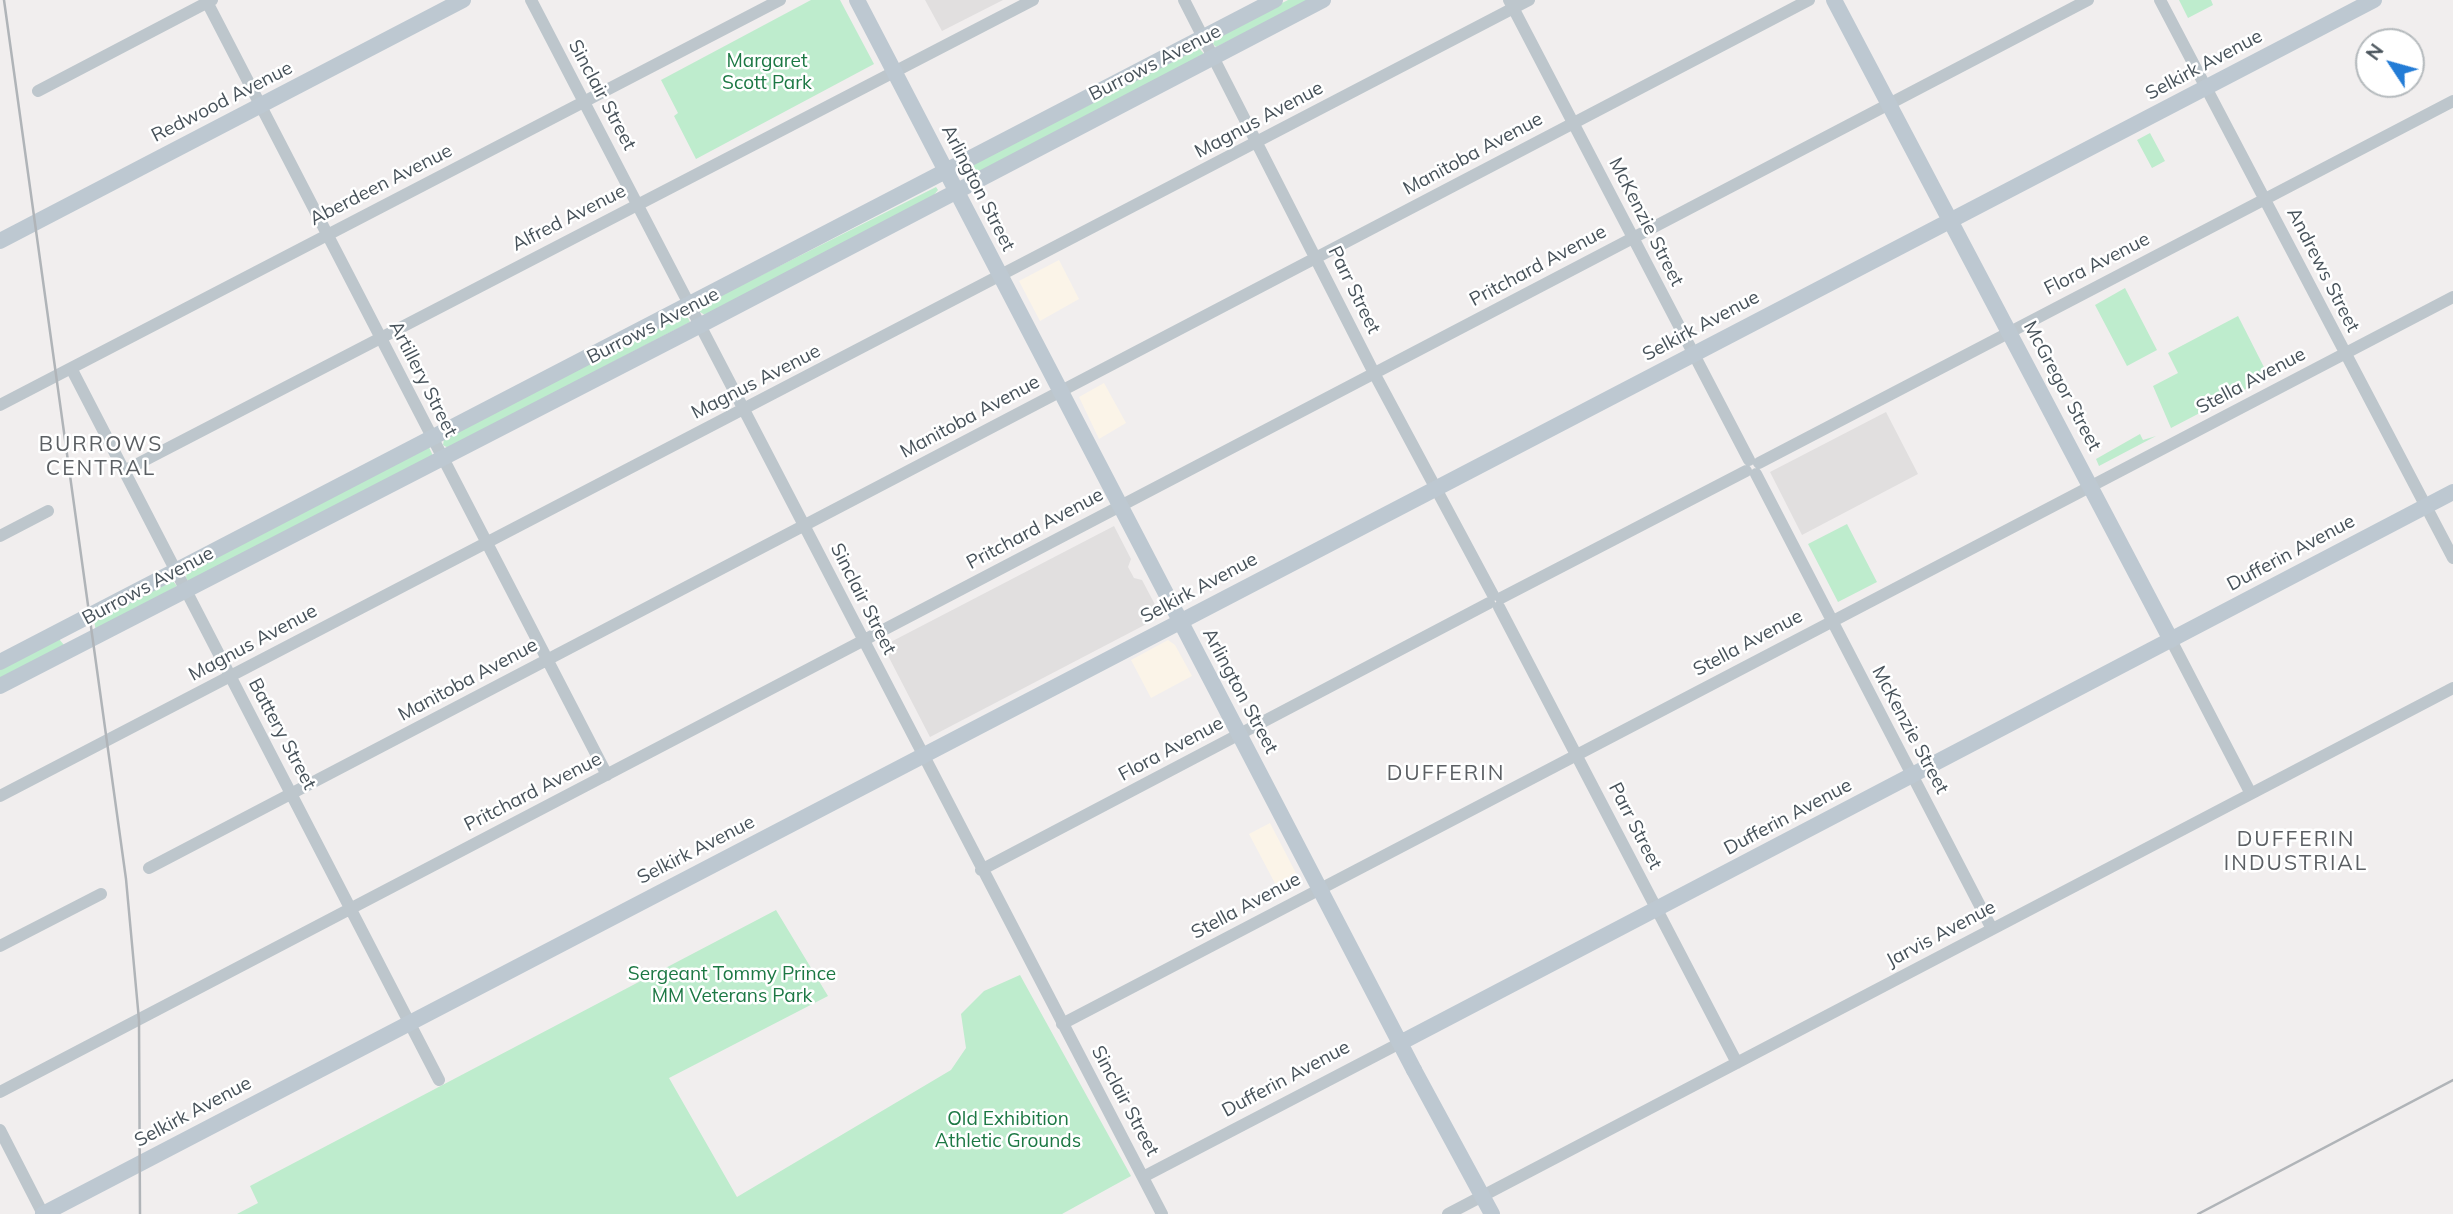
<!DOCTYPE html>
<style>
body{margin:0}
#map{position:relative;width:2453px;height:1214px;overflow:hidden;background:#f1eeee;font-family:Mulish,sans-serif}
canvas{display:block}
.north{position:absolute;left:2355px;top:28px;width:70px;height:70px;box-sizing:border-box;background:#fff;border:2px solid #b5babd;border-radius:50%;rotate:306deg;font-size:19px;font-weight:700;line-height:28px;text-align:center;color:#47525a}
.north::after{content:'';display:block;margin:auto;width:24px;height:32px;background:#237cd6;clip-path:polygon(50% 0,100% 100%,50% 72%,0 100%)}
</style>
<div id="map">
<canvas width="2453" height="1214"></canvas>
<div class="north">N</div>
</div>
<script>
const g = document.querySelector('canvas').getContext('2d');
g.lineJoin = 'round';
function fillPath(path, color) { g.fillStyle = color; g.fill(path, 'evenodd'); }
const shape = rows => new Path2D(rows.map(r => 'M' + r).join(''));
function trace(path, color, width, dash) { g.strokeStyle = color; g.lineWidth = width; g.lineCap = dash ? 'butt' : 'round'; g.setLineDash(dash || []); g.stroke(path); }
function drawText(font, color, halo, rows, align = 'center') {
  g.font = font + ' Mulish,sans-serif'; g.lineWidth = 5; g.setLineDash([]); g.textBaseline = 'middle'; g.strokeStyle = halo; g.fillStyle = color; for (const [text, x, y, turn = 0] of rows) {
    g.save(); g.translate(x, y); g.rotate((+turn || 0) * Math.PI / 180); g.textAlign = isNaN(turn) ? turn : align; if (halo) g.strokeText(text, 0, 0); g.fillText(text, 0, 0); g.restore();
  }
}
fillPath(shape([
 [1059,260,1079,299,1040,321,1019,281],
 [1104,383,1126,423,1099,439,1079,397],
 [1168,640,1175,645,1192,676,1151,698,1131,660],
 [1270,823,1300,881,1279,891,1249,834]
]), '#fbf4e8');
fillPath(shape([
 [925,0,1003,0,942,31],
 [1886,412,1918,474,1802,535,1770,472],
 [1114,526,1131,559,1128,567,1134,578,1142,580,1160,614,1158,618,930,737,883,646]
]), '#e1dfdf');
fillPath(shape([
 [811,0,840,0,874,64,696,159,674,116,678,113,661,80],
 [1288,0,1312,0,1216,47,1213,44,1216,37],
 [2179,0,2211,0,2213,5,2188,18],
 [1199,48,1204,54,976,174,967,176,965,172,978,162],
 [2150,133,2165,161,2152,168,2137,140],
 [936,187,938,190,933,196,705,315,700,312,700,306],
 [2125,288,2157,350,2127,366,2095,305],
 [686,314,690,322,448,448,443,445,444,439],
 [2238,316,2269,377,2171,428,2153,386,2178,373,2168,353],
 [2140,434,2143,440,2156,436,2099,466,2096,459],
 [429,447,433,456,188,581,186,578,187,572],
 [1847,524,1877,582,1838,602,1808,544],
 [172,580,177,586,96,632,94,620],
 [59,639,64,645,0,681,0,669],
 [776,910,828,996,669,1078,737,1197,951,1070,966,1048,961,1014,984,991,1020,975,1131,1176,1062,1214,237,1214,258,1203,250,1186]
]), '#beeccd');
trace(shape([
 [206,0,607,775],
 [531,0,1162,1214],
 [1184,0,1374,373,1493,595],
 [1509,0,1749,460],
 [2160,0,2453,558],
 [38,91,212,0],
 [71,368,439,1080],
 [0,405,780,0],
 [1759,463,2453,101],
 [124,471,1033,0],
 [1756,474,1992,929],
 [0,536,48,511],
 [1501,598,1746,471],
 [1499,607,1737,1063],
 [2171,640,2250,792],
 [0,796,1529,0],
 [149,868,1809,0],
 [981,870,1489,603],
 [0,946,101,894],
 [1062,1024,2453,297],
 [0,1092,2088,0],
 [0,1130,43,1214],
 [1143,1177,1400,1043],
 [1448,1214,2453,688]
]), '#bdc6cc', 12);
trace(shape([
 [857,0,1414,1070],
 [1834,0,2171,640],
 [0,241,463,0],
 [0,662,1275,0],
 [0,686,699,326,1323,0],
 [1400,1043,2453,492],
 [43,1214,2374,0]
]), '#bdc8d1', 16);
trace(shape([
 [4,0,126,879,139,1020,140,1214],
 [2198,1214,2453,1080]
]), '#b0b4b8', 2.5);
trace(shape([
 [1414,1070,1492,1214]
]), '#bdc8d1', 16);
drawText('19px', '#1c7844', '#fff', [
 ["Margaret",767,61],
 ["Scott Park",767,83],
 ["Sergeant Tommy Prince",732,974],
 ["MM Veterans Park",732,996],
 ["Old Exhibition",1008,1119],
 ["Athletic Grounds",1008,1141]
]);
drawText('19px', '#47525a', '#fff', [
 ["Burrows Avenue",1155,63,-27],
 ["Selkirk Avenue",2204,65,-28],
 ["Sinclair Street",602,95,62],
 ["Redwood Avenue",222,102,-27],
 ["Magnus Avenue",1259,120,-28],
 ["Manitoba Avenue",1473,154,-28],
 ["Aberdeen Avenue",381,185,-27],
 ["Arlington Street",978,188,63],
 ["Alfred Avenue",569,218,-27],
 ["McKenzie Street",1646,222,63],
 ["Flora Avenue",2097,264,-27],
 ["Pritchard Avenue",1538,266,-28],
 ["Andrews Street",2323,270,63],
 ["Parr Street",1354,290,64],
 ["Burrows Avenue",653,326,-27],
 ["Selkirk Avenue",1701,326,-28],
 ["Artillery Street",423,379,63],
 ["Stella Avenue",2251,381,-28],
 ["Magnus Avenue",756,382,-27],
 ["McGregor Street",2062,386,62],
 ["Manitoba Avenue",970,417,-28],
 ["Pritchard Avenue",1035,529,-28],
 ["Dufferin Avenue",2291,553,-28],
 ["Burrows Avenue",148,586,-28],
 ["Selkirk Avenue",1199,588,-28],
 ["Sinclair Street",863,599,63],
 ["Magnus Avenue",253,643,-28],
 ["Stella Avenue",1748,643,-28],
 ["Manitoba Avenue",468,680,-28],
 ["Arlington Street",1240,691,62],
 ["McKenzie Street",1910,730,62],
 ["Battery Street",282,734,62],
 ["Flora Avenue",1171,749,-28],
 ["Pritchard Avenue",533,792,-27],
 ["Dufferin Avenue",1788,817,-28],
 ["Parr Street",1635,826,63],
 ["Selkirk Avenue",696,850,-27],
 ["Stella Avenue",1246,906,-28],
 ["Jarvis Avenue",1941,934,-28],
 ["Dufferin Avenue",1286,1079,-28],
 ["Sinclair Street",1125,1101,62],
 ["Selkirk Avenue",193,1112,-28]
]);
g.letterSpacing = '2px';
drawText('21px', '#5b5f63', '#fff', [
 ["BURROWS",101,445],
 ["CENTRAL",101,469],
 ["DUFFERIN",1446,774],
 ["DUFFERIN",2296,840],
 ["INDUSTRIAL",2296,864]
]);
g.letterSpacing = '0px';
</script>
